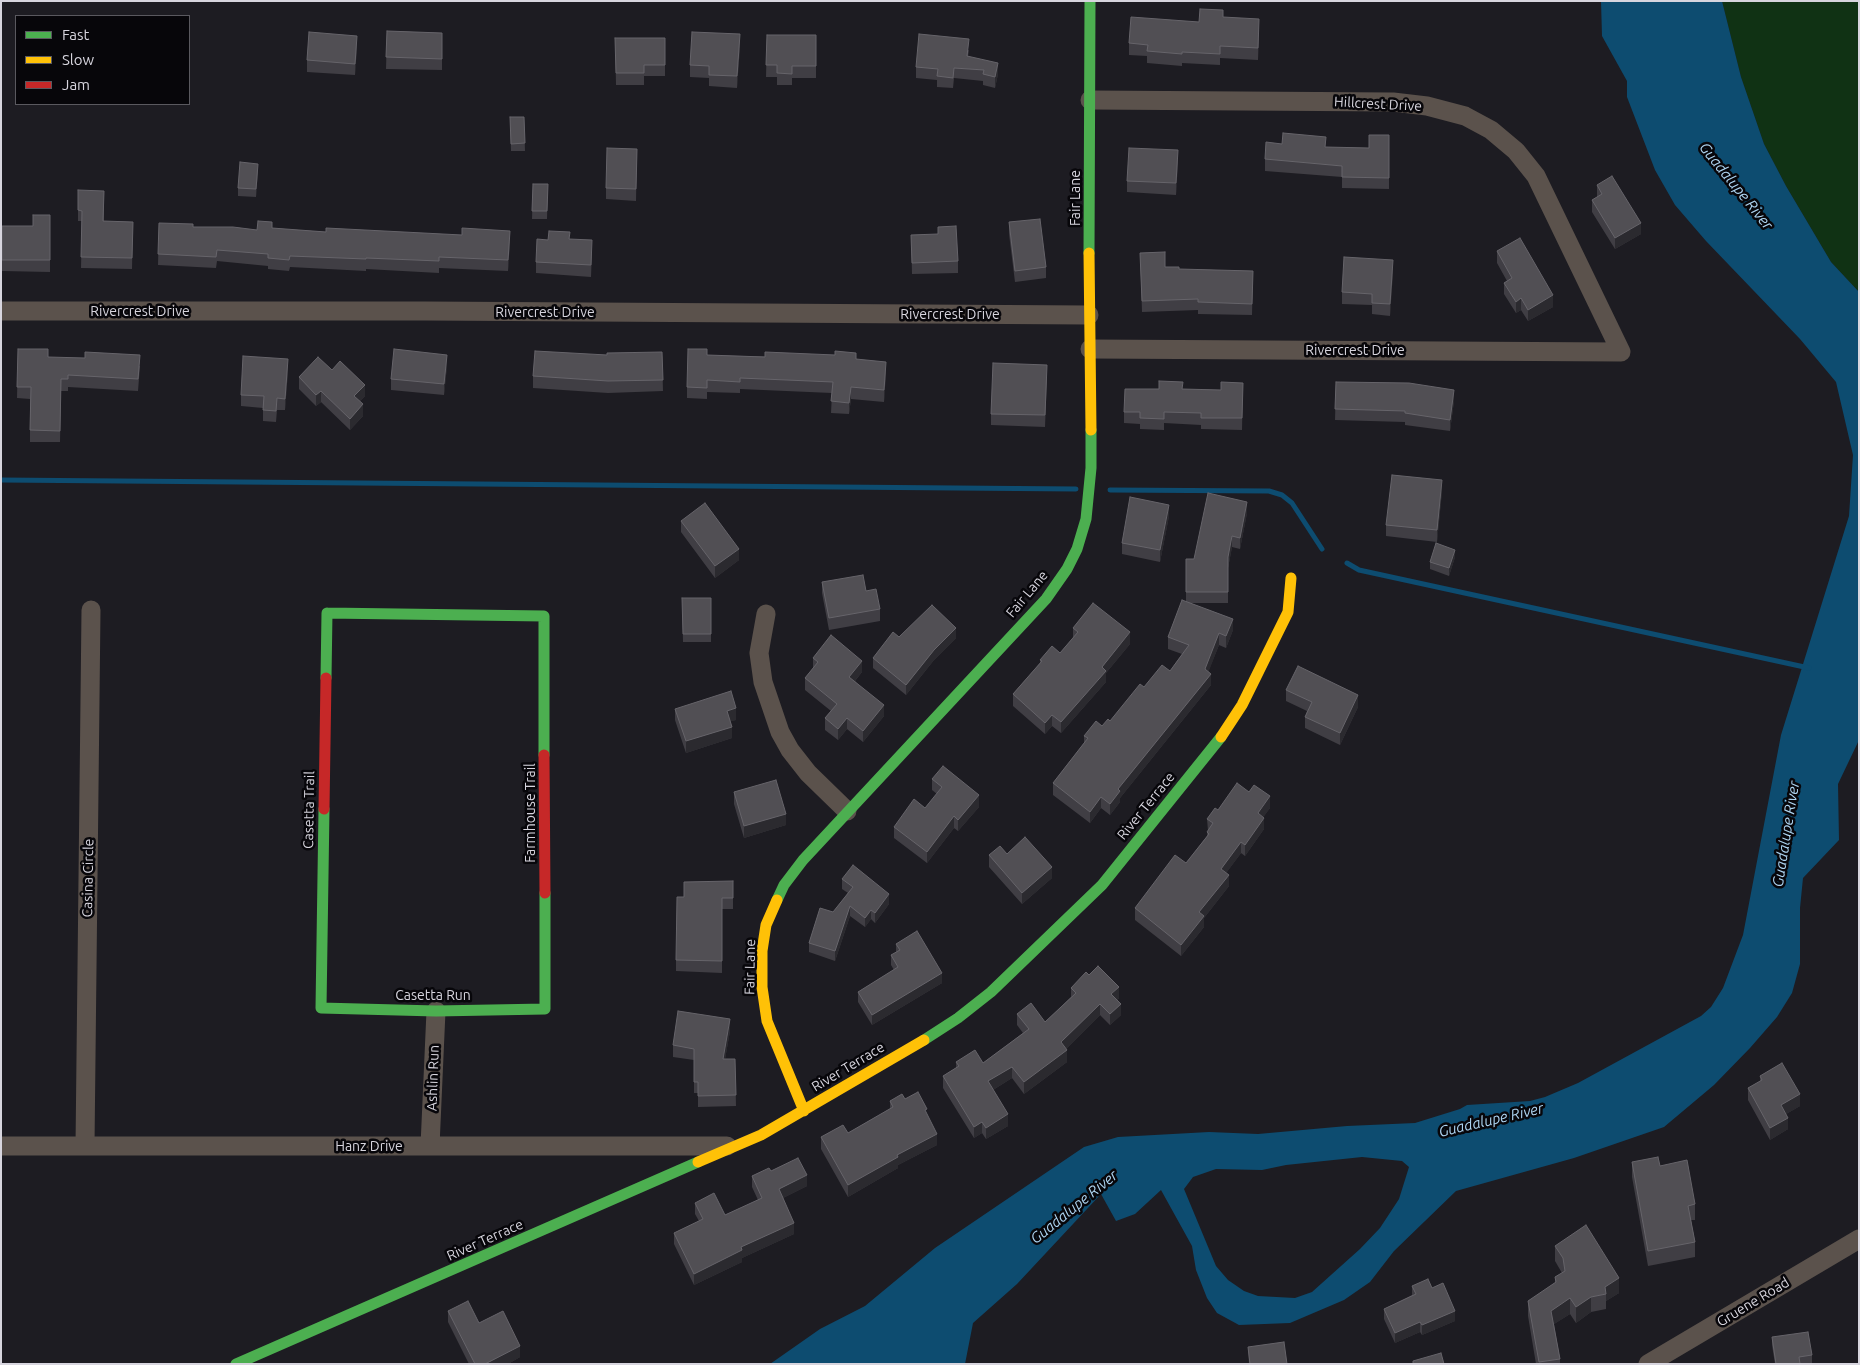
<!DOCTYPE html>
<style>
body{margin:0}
#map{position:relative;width:1860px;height:1365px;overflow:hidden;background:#1d1c22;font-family:Ubuntu,sans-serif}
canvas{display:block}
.frame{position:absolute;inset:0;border:2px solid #d7d5de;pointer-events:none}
.legend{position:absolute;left:15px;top:15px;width:175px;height:90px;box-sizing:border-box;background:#07060a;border:1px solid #5a595f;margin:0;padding:6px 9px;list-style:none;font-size:15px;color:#d7d5de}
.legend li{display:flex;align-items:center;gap:10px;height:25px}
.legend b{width:25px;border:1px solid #5a595f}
</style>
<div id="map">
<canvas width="1860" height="1365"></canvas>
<div class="frame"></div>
<ul class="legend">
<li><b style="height:6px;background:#4caf50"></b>Fast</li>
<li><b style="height:6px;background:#ffc107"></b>Slow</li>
<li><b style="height:6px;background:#c62828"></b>Jam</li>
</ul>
</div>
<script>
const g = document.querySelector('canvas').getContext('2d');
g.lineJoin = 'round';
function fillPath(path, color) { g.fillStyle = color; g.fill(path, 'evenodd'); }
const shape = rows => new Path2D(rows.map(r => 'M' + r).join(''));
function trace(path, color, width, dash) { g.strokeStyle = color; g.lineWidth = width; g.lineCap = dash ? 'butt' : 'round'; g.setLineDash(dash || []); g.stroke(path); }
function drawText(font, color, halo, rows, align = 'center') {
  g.font = font + ' Ubuntu,sans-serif'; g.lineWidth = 5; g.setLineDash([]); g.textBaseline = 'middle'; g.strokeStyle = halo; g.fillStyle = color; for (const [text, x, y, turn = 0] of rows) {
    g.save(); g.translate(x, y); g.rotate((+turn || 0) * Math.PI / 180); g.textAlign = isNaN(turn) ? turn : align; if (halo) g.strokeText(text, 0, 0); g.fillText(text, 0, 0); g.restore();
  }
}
fillPath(shape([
 [1722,1,1859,1,1859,292,1831,262,1786,186,1764,144,1741,77]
]), '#103214');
fillPath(shape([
 [1601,1,1722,1,1741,77,1764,144,1786,186,1831,262,1859,292,1859,740,1838,784,1839,840,1803,878,1800,908,1800,964,1792,993,1777,1017,1750,1048,1714,1085,1664,1127,1574,1158,1456,1191,1394,1251,1370,1282,1344,1300,1290,1323,1239,1325,1217,1313,1207,1298,1196,1270,1192,1246,1161,1190,1135,1214,1116,1221,1101,1194,1017,1284,973,1323,965,1364,770,1364,820,1329,865,1306,935,1248,1084,1147,1118,1137,1209,1132,1258,1134,1347,1126,1415,1123,1460,1109,1467,1105,1530,1101,1545,1097,1578,1083,1701,1016,1711,1007,1723,988,1743,935,1781,735,1849,516,1853,455,1836,382,1800,339,1706,241,1675,205,1655,170,1627,97,1627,81,1602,36],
 [1362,1157,1402,1161,1409,1167,1399,1199,1380,1228,1360,1249,1312,1292,1295,1298,1258,1296,1244,1291,1228,1280,1216,1266,1184,1189,1193,1177,1216,1169,1262,1170,1286,1165]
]), '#0d4c70');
trace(shape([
 [1,480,1076,489],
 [1110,490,1269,491,1282,495,1292,503,1322,549],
 [1347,563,1359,570,1809,668]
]), '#0d4c70', 5);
trace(shape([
 [1,311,425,311,1089,315],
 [1090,349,1621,352,1536,176,1516,151,1491,130,1465,116,1427,106,1393,102,1090,100],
 [766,614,759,653,763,682,780,732,790,750,808,773,847,811],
 [1,1146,727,1146],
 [85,1146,91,610],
 [430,1146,436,1011],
 [1648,1364,1859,1239]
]), '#5b524c', 19);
trace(shape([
 [1089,253,1090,1],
 [327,613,544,616,544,755],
 [326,678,327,613],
 [324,809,321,1008,436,1011,545,1009,545,893],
 [777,900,784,885,803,860,1046,599,1067,569,1077,549,1086,519,1091,468,1091,430],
 [924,1040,958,1018,991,992,1102,885,1221,737],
 [236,1364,698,1162]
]), '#4caf50', 11);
trace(shape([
 [1089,253,1091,430],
 [1221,737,1242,705,1288,612,1291,578],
 [777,900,766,925,762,951,762,987,767,1021,804,1111],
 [698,1162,761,1135,924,1040]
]), '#ffc107', 11);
trace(shape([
 [544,755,545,893],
 [324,809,326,678]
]), '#c62828', 11);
fillPath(shape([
 [1223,17,1259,30,1258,60,1220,58,1220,65,1182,63,1182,66,1147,63,1147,56,1129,55,1129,43,1199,22],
 [387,31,442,33,442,70,386,69],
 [767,35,816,35,816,78,792,78,792,85,777,85,777,77,766,77],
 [615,38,665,38,665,76,644,76,644,85,616,85],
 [740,46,737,88,709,86,709,78,690,77,690,65],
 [357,47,355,75,307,72,307,60],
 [969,50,968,56,998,74,995,88,983,85,983,81,954,78,953,88,937,87,937,80,916,78,916,67],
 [510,117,524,117,525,151,511,151],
 [1389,135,1389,189,1342,188,1342,177,1265,171,1265,159,1326,147,1369,148],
 [637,149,636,201,606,199,606,188],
 [1178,162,1176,195,1127,192,1127,181],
 [258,171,256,197,238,196,238,188],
 [533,184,548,184,547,219,532,219],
 [1597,185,1641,234,1615,249,1592,212,1592,200,1597,197],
 [104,191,104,221,133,222,132,269,81,268,82,221,78,221,78,210],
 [50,215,50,272,2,271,2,226,33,226],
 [1009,222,1046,267,1046,278,1015,282,1009,234],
 [159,223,193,227,257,230,272,228,326,232,510,242,508,271,439,268,439,273,366,269,366,271,290,267,289,271,268,269,268,266,217,261,216,268,158,265],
 [911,235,958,261,958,273,912,274],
 [570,239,592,251,591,277,536,273,536,262,548,240],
 [1497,251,1553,307,1528,321,1521,310,1516,313,1504,294,1504,283,1507,281,1497,263],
 [1140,253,1165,267,1179,269,1253,271,1252,315,1198,314,1198,310,1142,312],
 [1393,272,1390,316,1372,314,1372,305,1342,304,1342,292],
 [18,349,48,357,140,366,138,391,68,387,68,391,61,391,60,442,30,442,30,399,17,398],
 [662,352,663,391,608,393,533,388,533,376,607,355],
 [707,355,856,359,886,373,884,402,851,399,849,414,831,413,832,393,740,389,740,393,707,392,707,399,687,398,687,387],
 [447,366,444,395,391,390,391,379],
 [332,370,365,396,360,401,363,416,350,430,321,402,316,406,299,389,299,377],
 [288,371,285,410,277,410,276,422,263,421,263,408,241,406,241,395],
 [1047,377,1045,427,991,425,991,414],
 [1336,382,1454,401,1450,431,1405,425,1405,422,1335,420],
 [1243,383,1242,430,1201,429,1201,425,1164,423,1164,430,1140,429,1140,424,1124,423,1124,412,1183,389,1221,390],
 [1442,491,1437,542,1386,536,1386,525],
 [1247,513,1240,549,1232,547,1228,568,1228,603,1191,603,1233,630,1226,648,1219,645,1208,672,1211,685,1120,798,1120,802,1110,815,1101,808,1090,823,1053,795,1053,783,1084,743,1084,736,1102,726,1110,721,1144,687,1170,671,1182,654,1168,649,1168,637,1186,601,1186,559,1194,559],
 [1169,516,1160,562,1122,554,1122,543],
 [681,521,739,560,715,578,681,532],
 [1455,557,1449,576,1430,569,1430,562],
 [822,582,866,591,880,609,880,621,829,630,822,593],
 [682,598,711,598,711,642,683,642],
 [1073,628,1130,644,1106,673,1106,682,1061,733,1052,726,1045,734,1013,706,1013,694,1040,663,1040,660,1060,653,1073,638],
 [899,637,956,638,934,660,906,695,873,668,873,658],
 [813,658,862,672,855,681,884,716,863,742,847,729,838,740,825,730,825,718,831,711,805,690,805,678,813,669],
 [1286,690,1358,707,1340,745,1305,728,1305,717,1307,711,1286,701],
 [675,709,736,720,730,721,732,738,686,753,675,720],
 [932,779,979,807,958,831,954,828,927,863,894,838,894,827,925,808,937,794,932,790],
 [734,792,786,825,744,838,734,804],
 [1270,808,1263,817,1264,829,1245,856,1241,853,1226,873,1229,886,1204,918,1204,927,1181,956,1135,920,1135,908,1186,863,1207,836,1207,832,1208,831,1207,819,1218,810],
 [1007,854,1052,878,1022,904,989,867,989,855],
 [842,879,889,904,875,923,871,919,865,927,850,916,835,961,809,952,809,943,848,893,842,889],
 [733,881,733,909,722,909,722,973,676,971,676,960,684,897],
 [896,944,942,983,872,1025,858,1002,858,992,894,970,891,965,891,955,896,952],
 [1071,988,1119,998,1117,1000,1121,1015,1110,1025,1100,1015,1066,1049,1067,1062,1024,1094,1012,1078,993,1090,1008,1126,986,1139,982,1133,974,1138,943,1088,943,1076,956,1068,956,1062,983,1063,1023,1033,1017,1025,1017,1014,1045,1022,1071,997],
 [730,1031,725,1059,735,1059,736,1106,698,1107,698,1093,694,1093,694,1060,673,1057,673,1045],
 [1760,1076,1800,1106,1786,1114,1788,1129,1770,1140,1748,1100,1748,1088,1760,1082],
 [905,1099,927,1115,937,1145,898,1165,898,1168,848,1197,821,1149,821,1137,848,1133,890,1109,890,1101],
 [1632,1162,1660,1166,1695,1204,1695,1220,1691,1220,1695,1242,1695,1257,1648,1266,1632,1177],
 [771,1171,807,1186,783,1198,794,1234,742,1258,742,1262,694,1285,674,1244,674,1233,699,1221,695,1214,695,1203,725,1215,758,1200,752,1187,752,1176],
 [1555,1246,1619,1293,1606,1301,1606,1309,1591,1312,1576,1323,1570,1314,1554,1324,1560,1359,1560,1364,1536,1364,1528,1316,1528,1301,1555,1283,1555,1277,1562,1273,1555,1261],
 [1412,1286,1432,1288,1455,1321,1422,1335,1420,1332,1395,1343,1384,1319,1384,1309,1412,1295],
 [448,1311,520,1357,508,1364,469,1364,448,1322],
 [1772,1337,1812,1355,1812,1363,1804,1364,1775,1364,1772,1345],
 [1248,1347,1287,1364,1249,1364]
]), '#403e44');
fillPath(shape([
 [1259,19,1259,30,1258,60,1258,48],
 [740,34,740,46,737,88,737,76],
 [357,36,357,47,355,75,355,64],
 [998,63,998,74,995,88,995,77],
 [1178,150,1178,162,1176,195,1176,183],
 [258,164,258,171,256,197,256,189],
 [1641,223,1641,234,1615,249,1615,238],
 [510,231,510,242,508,271,508,260],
 [1393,260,1393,272,1390,316,1390,304],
 [1553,295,1553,307,1528,321,1528,310],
 [1521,298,1521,310,1516,313,1516,302],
 [447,355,447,366,444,395,444,384],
 [288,359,288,371,285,410,285,399],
 [886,362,886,373,884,402,884,390],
 [365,385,365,396,354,407,354,396],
 [851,387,851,399,849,414,849,403],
 [1454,390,1454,401,1450,431,1450,420],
 [321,391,321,402,316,406,316,395],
 [363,404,363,416,350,430,350,419],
 [1442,480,1442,491,1437,542,1437,530],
 [1247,502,1247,513,1240,549,1240,538],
 [1169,505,1169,516,1160,562,1160,550],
 [1232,536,1232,547,1228,568,1228,557],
 [739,549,739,560,715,578,715,566],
 [1455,550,1455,557,1449,576,1449,568],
 [1233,619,1233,630,1226,648,1226,636],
 [956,628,956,638,934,660,906,695,906,685,934,650],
 [1130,632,1130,644,1106,673,1106,682,1061,733,1061,722,1102,667],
 [1219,633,1219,645,1205,681,1205,669],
 [862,661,862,672,849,688,849,677],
 [1211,674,1211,685,1120,798,1120,802,1110,815,1110,804,1118,789],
 [1358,695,1358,707,1340,745,1340,733],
 [884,705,884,716,863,742,863,731],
 [736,708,736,720,727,722,727,711],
 [1052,715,1052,726,1045,734,1045,723],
 [847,718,847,729,838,740,838,729],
 [732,727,732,738,686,753,686,741],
 [979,795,979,807,958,831,958,820],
 [1270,796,1270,808,1258,825,1258,813],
 [1101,797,1101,808,1090,823,1090,812],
 [786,814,786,825,744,838,744,826],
 [954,816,954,828,927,863,927,852],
 [1264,818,1264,829,1245,856,1245,845],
 [1241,842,1241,853,1221,880,1221,869],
 [1052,867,1052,878,1022,904,1022,893],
 [1229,875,1229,886,1204,918,1204,927,1181,956,1181,945,1199,912],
 [889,894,889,904,875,923,875,913],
 [850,906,850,916,835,961,835,951],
 [871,910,871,919,865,927,865,918],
 [942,973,942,983,872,1025,872,1015],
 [1119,987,1119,998,1111,1006,1111,994],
 [1100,1004,1100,1015,1061,1054,1061,1042],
 [1121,1004,1121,1015,1110,1025,1110,1014],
 [730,1019,730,1031,723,1071,723,1059],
 [1067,1050,1067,1062,1024,1094,1024,1082],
 [1012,1067,1012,1078,988,1093,988,1081],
 [1800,1094,1800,1106,1781,1117,1781,1105],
 [1008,1114,1008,1126,986,1139,986,1128],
 [1788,1118,1788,1129,1770,1140,1770,1128],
 [982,1122,982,1133,974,1138,974,1127],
 [937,1134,937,1145,898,1165,898,1168,848,1197,848,1185,897,1155],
 [807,1175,807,1186,779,1200,779,1189],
 [794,1223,794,1234,742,1258,742,1262,694,1285,694,1274,741,1247],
 [1619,1278,1619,1293,1606,1301,1606,1294,1605,1287],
 [1591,1297,1591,1312,1576,1323,1576,1307],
 [1570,1298,1570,1314,1551,1326,1551,1311],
 [1455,1311,1455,1321,1422,1335,1422,1325],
 [1420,1322,1420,1332,1395,1343,1395,1333],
 [520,1346,520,1357,508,1364,485,1364]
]), '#2b2a2f');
const building = shape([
 [1200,9,1223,10,1223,17,1259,19,1258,48,1220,46,1220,54,1182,52,1182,54,1147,51,1148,45,1129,43,1131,17,1199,22,1200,9],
 [387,31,442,33,442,59,386,57,387,31],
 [309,32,357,36,355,64,307,60,309,32],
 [692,32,740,34,737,76,709,75,709,66,690,65,692,32],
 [919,34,969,39,967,56,998,63,995,77,983,74,984,70,954,68,953,78,937,76,938,69,916,67,919,34],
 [767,35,816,35,816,66,792,66,792,74,777,73,777,65,766,65,767,35],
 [615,38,665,38,665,65,644,65,644,73,616,73,615,38],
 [510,117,524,117,525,143,511,144,510,117],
 [1283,133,1326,137,1325,147,1369,148,1369,135,1389,135,1389,178,1342,177,1342,166,1265,159,1266,142,1282,144,1283,133],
 [607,148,637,149,636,189,606,188,607,148],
 [1129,148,1178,150,1176,183,1127,181,1129,148],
 [240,162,258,164,256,189,238,188,240,162],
 [1612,176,1641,223,1615,238,1592,200,1602,194,1597,185,1612,176],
 [533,184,548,184,547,211,532,211,533,184],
 [78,190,104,191,103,221,133,222,132,258,81,257,82,211,78,210,78,190],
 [33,215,50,215,50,260,2,260,2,226,33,226,33,215],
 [1040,219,1046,267,1015,271,1009,222,1040,219],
 [258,221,272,222,272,228,326,232,326,228,462,235,462,228,510,231,508,260,439,257,439,261,366,258,366,259,290,256,289,260,268,258,268,254,217,250,216,257,158,254,159,223,193,224,193,227,233,227,257,230,258,221],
 [956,226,958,261,912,263,911,235,938,234,938,227,956,226],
 [549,231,570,232,569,239,592,240,591,265,536,262,537,239,548,240,549,231],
 [1520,238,1553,295,1528,310,1521,298,1516,302,1504,283,1512,278,1497,251,1520,238],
 [1165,252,1165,267,1179,267,1179,269,1253,271,1252,304,1198,302,1198,299,1142,301,1140,253,1165,252],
 [1344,257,1393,260,1390,304,1372,303,1372,294,1342,292,1344,257],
 [18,349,48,349,48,357,85,358,85,352,140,355,138,379,68,375,68,379,61,379,60,431,30,430,31,387,17,387,18,349],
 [394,349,447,355,444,384,391,379,394,349],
 [688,349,707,349,707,355,765,357,765,352,835,355,835,351,856,353,856,359,886,362,884,390,851,387,849,403,831,401,833,382,740,378,740,382,707,380,707,388,687,387,688,349],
 [535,351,607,355,607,353,662,352,663,380,608,381,533,376,535,351],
 [243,356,288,359,285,399,277,398,276,411,263,410,264,396,241,395,243,356],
 [318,357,332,370,340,361,365,385,354,396,363,404,350,419,321,391,316,395,299,377,318,357],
 [993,363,1047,365,1045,415,991,414,993,363],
 [1159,381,1183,382,1182,389,1221,390,1221,382,1243,383,1242,418,1201,418,1201,413,1164,412,1164,419,1140,418,1140,412,1124,412,1125,389,1159,389,1159,381],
 [1336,382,1409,383,1454,390,1450,420,1405,413,1405,411,1335,409,1336,382],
 [1392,475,1442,480,1437,530,1386,525,1392,475],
 [1208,493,1247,502,1240,538,1232,536,1228,557,1228,592,1186,592,1186,559,1194,559,1208,493],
 [1130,497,1169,505,1160,550,1122,543,1130,497],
 [705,503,739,549,715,566,681,521,705,503],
 [1436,543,1455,550,1449,568,1430,562,1436,543],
 [863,575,866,591,876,589,880,609,829,618,822,582,863,575],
 [682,598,711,598,711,634,683,634,682,598],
 [1182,600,1233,619,1226,636,1219,633,1205,669,1211,674,1118,789,1120,791,1110,804,1101,797,1090,812,1053,783,1088,738,1084,736,1096,721,1102,726,1108,719,1110,721,1140,684,1144,687,1162,665,1170,671,1189,645,1168,637,1182,600],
 [1093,603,1130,632,1102,667,1106,671,1061,722,1052,715,1045,723,1013,694,1042,661,1040,660,1052,646,1060,653,1078,632,1073,628,1093,603],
 [932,605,956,628,934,650,906,685,873,658,893,632,899,637,932,605],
 [831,635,862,661,849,677,884,705,863,731,847,718,838,729,825,718,837,704,805,678,818,662,813,658,831,635],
 [1298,666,1358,695,1340,733,1305,717,1312,702,1286,690,1298,666],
 [731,691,736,708,727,711,732,727,686,741,675,709,731,691],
 [943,766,979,795,958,820,954,816,927,852,894,827,914,799,925,808,942,787,932,779,943,766],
 [776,780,786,814,744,826,734,792,776,780],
 [1237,783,1249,792,1254,785,1270,796,1258,813,1264,818,1245,845,1241,842,1221,869,1229,875,1199,912,1204,916,1181,945,1135,908,1175,855,1186,863,1209,834,1207,832,1213,823,1207,819,1215,808,1218,810,1237,783],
 [1025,837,1052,867,1022,893,989,855,1000,846,1007,854,1025,837],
 [853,865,889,894,875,913,871,910,865,918,850,906,835,951,809,943,820,908,833,912,853,887,842,879,853,865],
 [733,881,733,898,722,898,722,961,676,960,677,897,684,897,684,882,733,881],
 [917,931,942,973,872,1015,858,992,898,967,891,955,900,950,896,944,917,931],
 [1098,966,1119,987,1111,994,1121,1004,1110,1014,1100,1004,1061,1042,1067,1050,1024,1082,1012,1067,988,1081,1008,1114,986,1128,982,1122,974,1127,943,1076,959,1066,956,1062,975,1050,983,1063,1029,1029,1017,1014,1031,1003,1045,1022,1076,993,1071,988,1086,972,1089,975,1098,966],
 [678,1011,730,1019,723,1059,735,1059,736,1095,698,1096,698,1082,694,1082,694,1049,673,1045,678,1011],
 [1782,1063,1800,1094,1781,1105,1788,1118,1770,1128,1748,1088,1762,1080,1760,1076,1782,1063],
 [918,1092,927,1109,925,1110,937,1134,897,1155,898,1157,848,1185,821,1137,843,1125,848,1133,893,1107,890,1101,902,1094,905,1099,918,1092],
 [1658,1157,1660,1166,1687,1160,1695,1204,1688,1206,1695,1242,1648,1251,1632,1162,1658,1157],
 [798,1158,807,1175,779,1189,794,1223,741,1247,742,1250,694,1274,674,1233,703,1219,695,1203,714,1193,725,1215,762,1198,752,1176,769,1168,771,1171,798,1158],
 [1586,1225,1619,1278,1605,1287,1606,1294,1591,1297,1576,1307,1570,1298,1551,1311,1560,1359,1539,1362,1528,1301,1556,1282,1555,1277,1565,1271,1563,1258,1555,1246,1586,1225],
 [1428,1279,1432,1288,1443,1283,1455,1311,1422,1325,1420,1322,1395,1333,1384,1309,1416,1294,1412,1286,1428,1279],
 [468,1301,479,1323,503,1311,520,1346,485,1364,475,1364,448,1311,468,1301],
 [1808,1332,1812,1355,1799,1357,1800,1364,1776,1364,1772,1337,1808,1332],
 [1284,1342,1287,1364,1250,1364,1248,1347,1284,1342],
 [1441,1353,1444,1364,1413,1364,1413,1361,1441,1353]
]);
fillPath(building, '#514f54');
trace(building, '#66646a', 1);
drawText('14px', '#d7d5de', '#07060a', [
 ["Hillcrest Drive",1378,104,3],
 ["Fair Lane",1075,198,-90],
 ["Rivercrest Drive",140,311],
 ["Rivercrest Drive",545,312],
 ["Rivercrest Drive",950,314],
 ["Rivercrest Drive",1355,350],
 ["Fair Lane",1027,594,-50],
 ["River Terrace",1146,806,-51],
 ["Casetta Trail",309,810,-89],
 ["Farmhouse Trail",530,813,-90],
 ["Casina Circle",88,878,-89],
 ["Fair Lane",750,967,-89],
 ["Casetta Run",433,995],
 ["River Terrace",848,1067,-31],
 ["Ashlin Run",433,1078,-88],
 ["Hanz Drive",369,1146],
 ["River Terrace",485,1240,-24],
 ["Gruene Road",1753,1302,-31]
]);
drawText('italic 15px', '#add4f1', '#07060a', [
 ["Guadalupe River",1736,186,51],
 ["Guadalupe River",1786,834,-81],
 ["Guadalupe River",1491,1120,-13],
 ["Guadalupe River",1074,1207,-39]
]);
</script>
